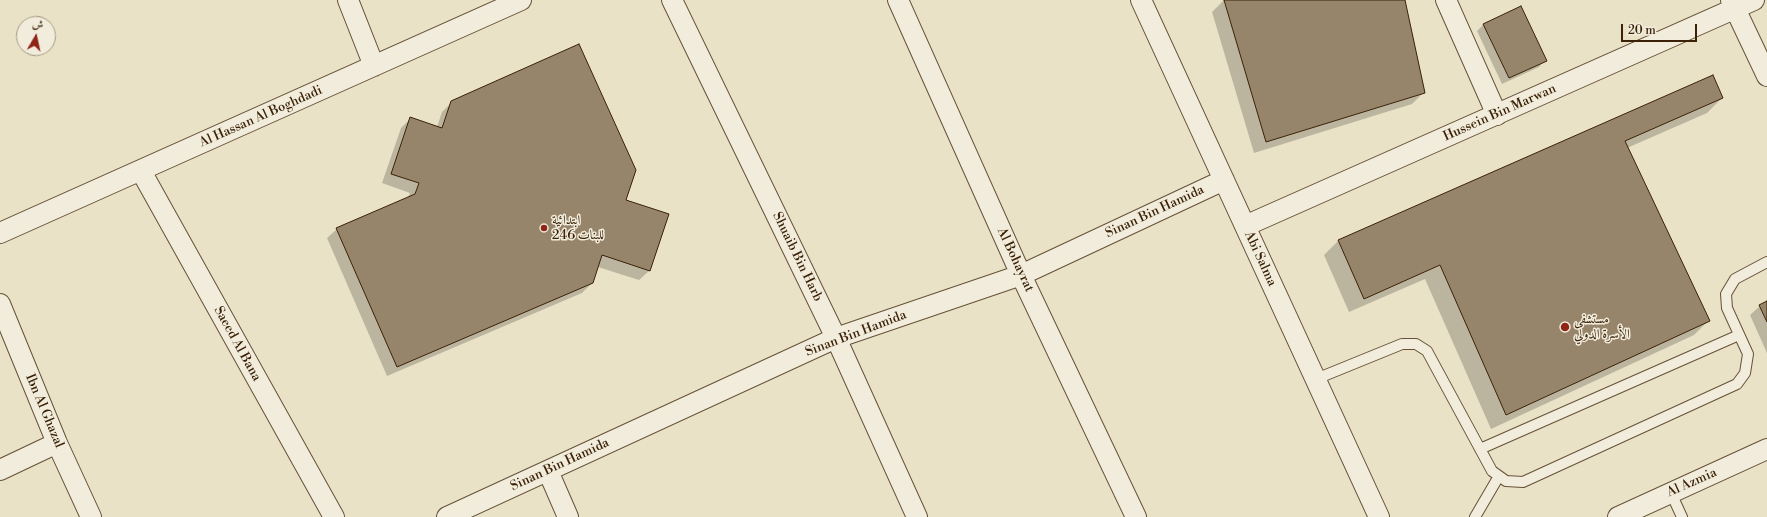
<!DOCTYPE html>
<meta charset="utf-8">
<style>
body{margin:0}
#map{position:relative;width:1767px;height:517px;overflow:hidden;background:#eae2c7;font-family:"Libre Bodoni",Amiri,serif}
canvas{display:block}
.north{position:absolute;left:16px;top:16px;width:40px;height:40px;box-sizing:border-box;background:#f1ecdb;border:1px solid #a89b86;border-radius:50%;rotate:9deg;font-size:11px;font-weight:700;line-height:16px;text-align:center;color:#3a2107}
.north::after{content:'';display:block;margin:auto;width:14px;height:18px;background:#8f2418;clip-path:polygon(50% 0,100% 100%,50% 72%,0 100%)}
.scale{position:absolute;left:1621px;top:24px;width:76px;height:18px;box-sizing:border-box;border:2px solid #3a2107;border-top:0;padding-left:5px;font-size:12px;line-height:14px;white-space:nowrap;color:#3a2107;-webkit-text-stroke:3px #f1ecdb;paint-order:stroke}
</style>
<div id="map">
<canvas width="1767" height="517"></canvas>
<div class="north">ش</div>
<div class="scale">20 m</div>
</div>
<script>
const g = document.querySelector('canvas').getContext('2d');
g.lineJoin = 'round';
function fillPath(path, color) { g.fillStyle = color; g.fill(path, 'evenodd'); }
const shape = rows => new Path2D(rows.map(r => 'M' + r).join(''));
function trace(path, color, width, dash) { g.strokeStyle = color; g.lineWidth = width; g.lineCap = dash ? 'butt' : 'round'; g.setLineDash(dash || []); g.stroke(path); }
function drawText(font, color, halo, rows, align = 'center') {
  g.font = font + ' "Libre Bodoni",Amiri,serif'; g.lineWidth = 3; g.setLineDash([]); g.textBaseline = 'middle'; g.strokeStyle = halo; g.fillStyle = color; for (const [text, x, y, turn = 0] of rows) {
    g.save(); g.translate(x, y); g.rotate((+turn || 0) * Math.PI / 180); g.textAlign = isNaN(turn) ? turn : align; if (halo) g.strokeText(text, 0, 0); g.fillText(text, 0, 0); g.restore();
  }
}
fillPath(shape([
 [1224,0,1404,0,1424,92,1412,104,1254,153,1212,12],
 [1484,24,1545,60,1539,67,1502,84,1477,31],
 [1712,77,1722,98,1707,113,1627,148,1709,320,1694,335,1491,429,1425,279,1349,312,1324,255,1338,241],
 [452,102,624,200,649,271,639,280,598,267,592,283,582,293,387,376,327,238,337,229,408,198,410,193,382,183,401,128,411,118,437,127,442,112],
 [1767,303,1767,353,1750,315,1760,306]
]), '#0003');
const building = shape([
 [1224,0,1405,0,1425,93,1266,142,1224,0],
 [1521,6,1547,61,1509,78,1483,24,1521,6],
 [579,44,636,170,626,200,669,214,650,271,602,255,593,283,397,367,336,228,415,194,419,183,391,174,410,117,442,128,451,101,579,44],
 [1713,75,1723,98,1625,141,1710,321,1506,415,1440,265,1364,299,1338,240,1713,75],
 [1767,301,1767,322,1759,305,1767,301]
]);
fillPath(building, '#96856b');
trace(building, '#3a2107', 1);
const lane = shape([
 [1316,379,1402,344,1416,344,1427,351,1492,471,1506,481,1523,482,1737,384,1745,373,1748,354,1727,308,1726,294,1735,279,1767,262],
 [1480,449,1739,335],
 [1671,493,1682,517],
 [1475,517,1499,476]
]);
const street = shape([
 [348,0,374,66],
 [672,0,836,338,917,517],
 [898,0,1021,275,1136,517],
 [1141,0,1379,517],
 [1446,0,1497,115],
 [1731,0,1767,76],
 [141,171,334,517],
 [1245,226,1754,0],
 [0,233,521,0],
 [0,304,57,443,91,517],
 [0,470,57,443],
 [548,471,568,517],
 [447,517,836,338,1021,275,1224,180],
 [1618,517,1767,449]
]);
trace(lane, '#665137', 12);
trace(street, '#665137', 22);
trace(lane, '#f1ecdb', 10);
trace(street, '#f1ecdb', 20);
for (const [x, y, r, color] of [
 [544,228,4,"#8f2418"],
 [1565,327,5,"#8f2418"]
]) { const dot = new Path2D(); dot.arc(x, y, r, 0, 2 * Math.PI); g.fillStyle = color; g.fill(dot); trace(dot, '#f1ecdb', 1.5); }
drawText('13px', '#3a2107', '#f1ecdb', [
 ["Hussein Bin Marwan",1500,113,-24],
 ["Al Hassan Al Boghdadi",261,117,-24],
 ["Sinan Bin Hamida",1155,212,-25],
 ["Shuaib Bin Harb",797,257,64],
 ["Abi Salma",1260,259,65],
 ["Al Bohayrat",1015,260,65],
 ["Sinan Bin Hamida",856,334,-21],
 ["Saeed Al Bana",237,344,61],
 ["Ibn Al Ghazal",44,411,67],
 ["Sinan Bin Hamida",560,465,-25],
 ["Al Azmia",1692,483,-24]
]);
drawText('13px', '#3a2107', '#f1ecdb', [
 ["ابتدائية",552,221],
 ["246 للبنات",552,236],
 ["مستشفى",1574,320],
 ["الأسرة الدولي",1574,335]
], 'left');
</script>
